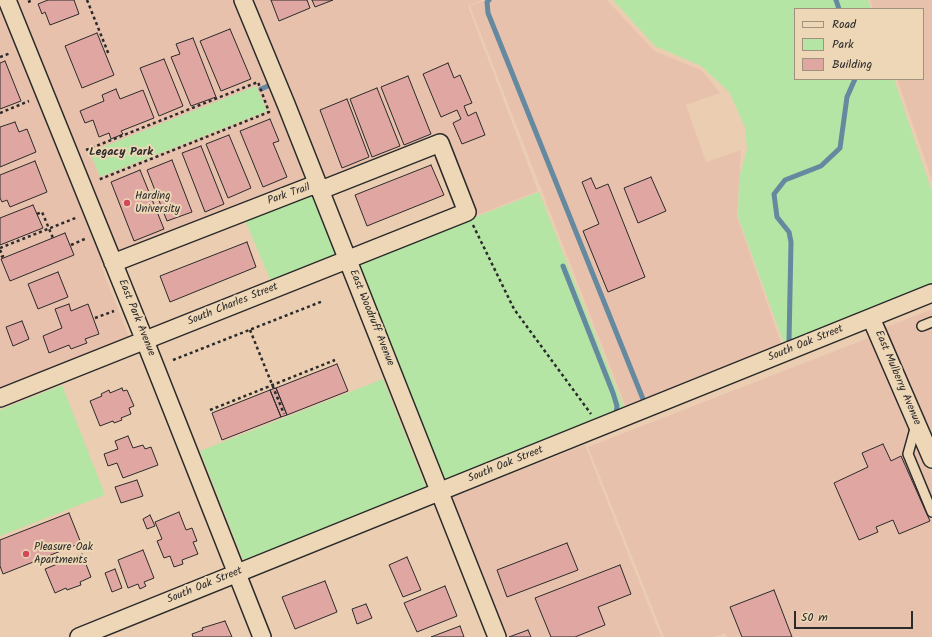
<!DOCTYPE html>
<style>
body{margin:0}
#map{position:relative;width:932px;height:637px;overflow:hidden;background:#ebcdb2;font-family:Kalam,sans-serif}
canvas{display:block}
.legend{position:absolute;left:794px;top:8px;width:130px;height:72px;box-sizing:border-box;background:#eed7b6;border:1px solid #a0927e;margin:0;padding:5px 7px;list-style:none;font-size:12px;color:#2b2b2b}
.legend li{display:flex;align-items:center;gap:8px;height:20px}
.legend b{width:20px;border:1px solid #a0927e}
.scale{position:absolute;left:794px;top:611px;width:119px;height:18px;box-sizing:border-box;border:2px solid #2b2b2b;border-top:0;padding-left:5px;font-size:12px;line-height:14px;white-space:nowrap;color:#2b2b2b;-webkit-text-stroke:3px #eed7b6;paint-order:stroke}
</style>
<div id="map">
<canvas width="932" height="637"></canvas>
<ul class="legend">
<li><b style="height:5px;background:#eed7b6"></b>Road</li>
<li><b style="height:11px;background:#b5e5a5"></b>Park</li>
<li><b style="height:11px;background:#e0a6a1"></b>Building</li>
</ul>
<div class="scale">50 m</div>
</div>
<script>
const g = document.querySelector('canvas').getContext('2d');
g.lineJoin = 'round';
function fillPath(path, color) { g.fillStyle = color; g.fill(path, 'evenodd'); }
const shape = rows => new Path2D(rows.map(r => 'M' + r).join(''));
function trace(path, color, width, dash) { g.strokeStyle = color; g.lineWidth = width; g.lineCap = dash ? 'butt' : 'round'; g.setLineDash(dash || []); g.stroke(path); }
function drawText(font, color, halo, rows, align = 'center') {
  g.font = font + ' Kalam,sans-serif'; g.lineWidth = 4; g.setLineDash([]); g.textBaseline = 'middle'; g.strokeStyle = halo; g.fillStyle = color; for (const [text, x, y, turn = 0] of rows) {
    g.save(); g.translate(x, y); g.rotate((+turn || 0) * Math.PI / 180); g.textAlign = isNaN(turn) ? turn : align; if (halo) g.strokeText(text, 0, 0); g.fillText(text, 0, 0); g.restore();
  }
}
fillPath(shape([
 [0,0,482,0,468,6,538,191,475,216,444,137,325,183,308,182,100,264,130,339,0,391],
 [486,0,607,0,654,51,701,70,720,93,686,105,706,162,741,150,737,216,782,346,627,410,470,6],
 [870,0,932,0,932,180,897,79,923,79,923,9,873,9],
 [932,309,932,443,884,328],
 [871,337,932,475,932,637,727,637,725,633,714,637,664,637,588,447],
 [585,445,661,637,503,637,448,499]
]), '#e8c1ad');
fillPath(shape([
 [613,0,868,0,871,9,795,9,795,79,894,79,932,192,932,285,798,341,783,341,738,217,739,178,747,149,745,127,729,92,701,66,655,46],
 [256,86,267,111,100,177,90,152],
 [312,192,339,257,272,284,245,220],
 [539,192,625,410,443,480,356,264],
 [383,379,427,490,244,562,200,451],
 [62,385,105,495,0,536,0,410]
]), '#b5e5a5');
trace(shape([
 [489,0,487,2,488,13,643,399],
 [836,0,839,9],
 [261,89,268,86],
 [563,266,613,393,617,406,616,414],
 [789,342,791,242,789,232,777,217,774,194,785,180,821,166,840,148,847,97,855,79]
]), '#65899f', 5);
const building = shape([
 [48,0,74,0,79,14,50,25,45,12,42,14,38,4,48,0],
 [271,0,307,0,310,8,279,21,271,0],
 [312,0,333,0,315,7,312,0],
 [230,29,251,79,221,91,200,41,230,29],
 [97,33,114,75,82,88,65,46,97,33],
 [193,38,216,97,191,106,171,57,180,54,176,44,193,38],
 [164,59,183,106,159,116,140,68,164,59],
 [5,61,21,101,0,109,0,63,5,61],
 [448,63,454,78,460,75,472,103,464,106,468,116,476,112,485,135,462,144,453,123,461,119,457,110,441,117,423,74,448,63],
 [408,76,431,134,404,145,381,87,408,76],
 [377,88,400,146,372,157,350,99,377,88],
 [116,89,120,99,143,90,154,118,121,131,123,134,111,139,109,133,99,137,93,120,85,123,80,111,104,101,102,95,116,89],
 [347,99,369,157,342,168,320,110,347,99],
 [270,119,279,141,273,143,287,177,263,187,240,131,270,119],
 [15,122,19,132,27,129,36,152,0,167,0,127,15,122],
 [229,135,251,188,228,198,206,144,229,135],
 [201,146,224,204,205,212,182,153,201,146],
 [172,160,192,212,167,221,147,170,172,160],
 [35,161,47,192,10,207,7,200,2,202,0,198,0,175,35,161],
 [431,165,444,195,367,226,355,195,431,165],
 [140,170,164,229,134,241,111,182,140,170],
 [651,177,666,211,638,223,624,188,651,177],
 [591,178,596,189,608,184,645,277,608,292,583,231,599,224,582,182,591,178],
 [33,205,43,228,0,245,0,218,33,205],
 [65,233,74,255,10,281,1,259,65,233],
 [247,242,256,267,170,302,160,276,247,242],
 [58,272,68,297,38,309,28,284,58,272],
 [69,304,71,311,88,304,99,334,85,339,87,343,71,349,69,345,49,353,43,336,62,328,55,309,69,304],
 [22,321,29,339,13,346,6,327,22,321],
 [337,364,348,391,287,415,276,388,337,364],
 [122,388,123,391,127,390,134,406,129,408,131,414,121,418,122,420,114,423,113,421,100,426,90,401,102,396,101,394,109,390,110,393,122,388],
 [276,388,287,415,281,417,270,390,276,388],
 [270,390,281,417,222,440,212,413,270,390],
 [128,436,133,448,143,445,145,449,151,447,158,465,123,478,117,463,108,466,104,454,118,449,115,441,128,436],
 [883,444,891,461,901,456,930,521,899,534,893,520,876,527,878,532,859,540,834,483,868,467,862,453,883,444],
 [137,480,143,496,121,503,115,487,137,480],
 [179,512,186,530,192,528,197,541,193,542,198,554,182,560,183,564,174,567,170,556,164,558,157,541,162,539,155,522,179,512],
 [69,513,81,543,3,574,0,566,0,540,69,513],
 [150,515,155,526,147,529,143,519,150,515],
 [567,543,578,570,507,597,497,570,567,543],
 [143,550,154,578,144,582,146,586,140,589,138,584,128,588,118,560,143,550],
 [82,554,91,577,80,582,81,585,67,590,66,588,55,593,45,569,82,554],
 [407,557,421,590,403,597,389,565,407,557],
 [620,565,631,594,598,607,605,625,575,637,551,637,535,598,620,565],
 [115,569,122,588,112,592,105,573,115,569],
 [325,581,337,612,295,629,282,597,325,581],
 [445,586,457,616,417,632,404,603,445,586],
 [774,590,792,637,742,637,730,607,774,590],
 [366,604,372,618,357,624,352,609,366,604],
 [225,621,232,637,193,637,192,634,203,630,202,628,225,621],
 [460,626,464,637,431,637,460,626],
 [528,630,531,637,509,637,528,630]
]);
fillPath(building, '#e0a6a1');
trace(building, '#2b2b2b', 1);
const service = shape([
 [922,326,932,322],
 [916,425,908,454,932,512]
]);
const minor = shape([
 [7,0,145,341,262,637],
 [243,0,286,104,497,637],
 [871,318,932,459],
 [0,398,467,212,440,143,326,188,311,186,113,263],
 [79,637,932,293]
]);
trace(service, '#2b2b2b', 12);
trace(minor, '#2b2b2b', 20);
trace(shape([
 [87,0,109,55],
 [28,2,33,0],
 [0,57,11,53],
 [0,113,29,101],
 [86,150,258,82,269,112,98,180],
 [37,214,42,212,53,238],
 [473,225,514,309,591,414],
 [71,245,87,238],
 [0,248,78,217],
 [0,250,3,256,0,258],
 [95,318,114,311],
 [250,330,284,414],
 [173,360,323,301],
 [210,410,335,360]
]), '#2b2b2b', 2.5, [3, 3]);
trace(service, '#eed7b6', 9);
trace(minor, '#eed7b6', 17);
for (const [x, y, r, color] of [
 [127,203,4,"#d1495b"],
 [26,554,4,"#d1495b"]
]) { const dot = new Path2D(); dot.arc(x, y, r, 0, 2 * Math.PI); g.fillStyle = color; g.fill(dot); trace(dot, '#eed7b6', 1.5); }
drawText('11px', '#2b2b2b', '#eed7b6', [
 ["Park Trail",289,195,-19],
 ["South Charles Street",233,305,-22],
 ["East Park Avenue",136,318,68],
 ["East Woodruff Avenue",371,318,68],
 ["South Oak Street",806,344,-22],
 ["East Mulberry Avenue",897,378,67],
 ["South Oak Street",506,465,-22],
 ["South Oak Street",205,586,-22]
]);
drawText('11px', '#2b2b2b', '#eed7b6', [
 ["Harding",135,197],
 ["University",135,210],
 ["Pleasure Oak",34,548],
 ["Apartments",34,561]
], 'left');
drawText('bold 12px', '#2b2b2b', '#eed7b6', [
 ["Legacy Park",121,153]
]);
</script>
